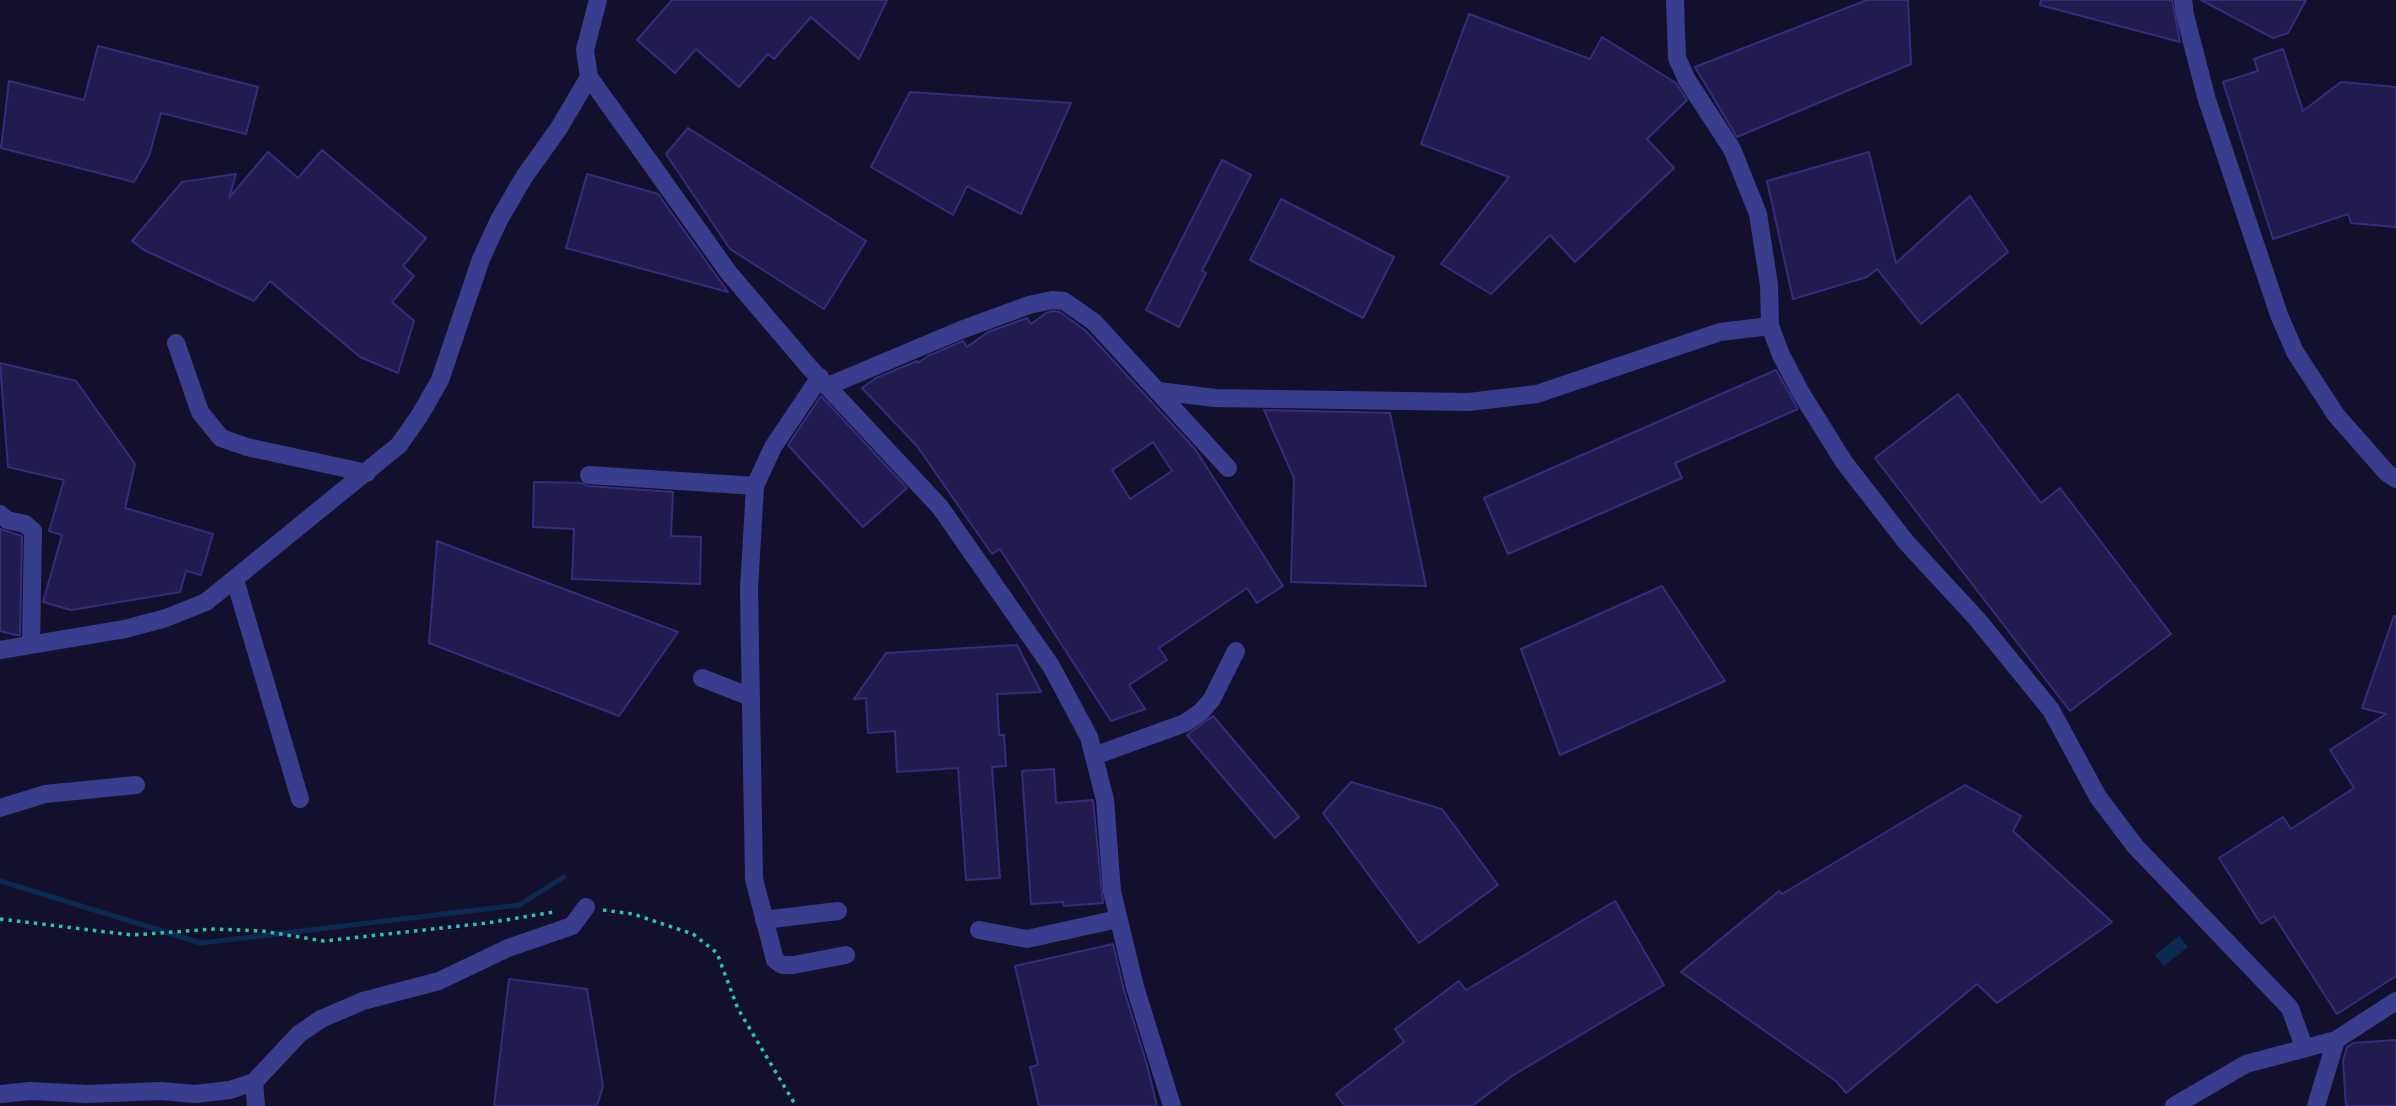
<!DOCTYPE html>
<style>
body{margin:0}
canvas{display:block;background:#13102d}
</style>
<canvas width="2396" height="1106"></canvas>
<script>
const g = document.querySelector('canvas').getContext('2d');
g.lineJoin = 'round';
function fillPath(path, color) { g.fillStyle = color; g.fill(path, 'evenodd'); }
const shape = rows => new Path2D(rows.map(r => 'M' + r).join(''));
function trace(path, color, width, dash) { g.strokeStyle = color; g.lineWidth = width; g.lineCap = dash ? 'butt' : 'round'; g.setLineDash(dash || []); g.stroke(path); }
fillPath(shape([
 [2179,936,2188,947,2164,966,2155,955]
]), '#0a2a52');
trace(shape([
 [0,881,201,943,519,905,564,877]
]), '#0a2a52', 5);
const building = shape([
 [672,0,887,0,859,59,811,17,774,59,768,54,739,87,696,49,675,73,637,40,672,0],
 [1867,0,1908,0,1911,64,1737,137,1695,67,1867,0],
 [2041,0,2172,0,2180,42,2040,5,2041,0],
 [2201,0,2306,0,2288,33,2273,38,2201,0],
 [1469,14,1590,59,1602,37,1676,83,1687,100,1647,139,1674,168,1575,262,1550,235,1491,294,1441,264,1509,177,1421,144,1469,14],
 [98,46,258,87,246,134,161,113,149,156,134,182,1,148,9,81,84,100,98,46],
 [2283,49,2303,111,2341,82,2396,87,2396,227,2351,223,2348,214,2273,239,2223,82,2258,71,2254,59,2283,49],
 [910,92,1071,103,1021,214,967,186,953,215,871,167,910,92],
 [688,128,866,241,824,309,730,249,666,154,688,128],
 [322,150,426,238,403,266,414,276,392,302,414,321,398,373,360,357,270,281,254,301,144,250,132,241,182,182,236,174,229,198,268,152,298,178,322,150],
 [1869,152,1896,263,1970,196,2008,252,1921,324,1877,269,1867,277,1793,299,1767,181,1869,152],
 [1222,160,1251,175,1202,271,1206,273,1179,327,1146,310,1222,160],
 [587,174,658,194,728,292,566,248,587,174],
 [1281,199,1394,257,1363,318,1250,260,1281,199],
 [1053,311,1060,312,1086,331,1195,449,1283,586,1257,603,1247,588,1159,648,1167,660,1129,685,1145,709,1111,721,1000,549,992,554,917,446,862,388,876,378,917,361,918,363,928,356,963,341,967,347,988,332,1027,318,1031,324,1046,313,1053,311],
 [1153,442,1172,471,1130,499,1112,470,1153,442],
 [0,363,76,381,135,464,125,508,213,534,201,575,186,571,180,592,71,610,43,602,62,535,49,531,64,480,8,467,0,363],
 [1776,370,1798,409,1675,463,1682,478,1508,554,1484,498,1776,370],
 [1958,394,2041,503,2060,488,2171,634,2070,711,1875,458,1958,394],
 [821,396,907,488,863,527,788,445,821,396],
 [1264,410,1390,413,1426,586,1291,582,1294,478,1264,410],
 [534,482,582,483,588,486,673,492,671,536,701,537,700,584,572,579,574,529,533,527,534,482],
 [0,529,22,536,20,635,16,635,0,631,0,529],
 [437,541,524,574,678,632,619,716,429,643,437,541],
 [1662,586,1725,681,1560,755,1521,649,1662,586],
 [2394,616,2396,616,2396,976,2337,1014,2274,916,2261,924,2219,858,2283,817,2291,829,2354,788,2330,750,2386,714,2362,708,2394,616],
 [1017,645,1041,692,997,694,999,735,1004,735,1006,766,992,767,1000,878,966,880,958,768,897,772,895,731,868,733,866,698,854,699,886,653,1017,645],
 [1213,716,1299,817,1275,838,1187,735,1213,716],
 [1054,769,1056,803,1093,800,1103,903,1064,906,1063,902,1031,904,1022,771,1054,769],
 [1351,782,1442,809,1498,885,1419,943,1323,813,1351,782],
 [1965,785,2021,816,2013,831,2112,922,1997,1003,1977,984,1846,1093,1836,1081,1681,972,1779,891,1782,894,1965,785],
 [1615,901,1664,985,1512,1076,1472,1106,1345,1106,1336,1094,1404,1042,1395,1029,1459,981,1466,990,1615,901],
 [1113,944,1124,990,1147,1065,1157,1106,1039,1106,1030,1067,1038,1065,1015,966,1113,944],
 [509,979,587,989,603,1086,597,1106,494,1106,509,979],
 [2396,1040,2396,1106,2346,1106,2343,1061,2347,1047,2353,1043,2396,1040]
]);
fillPath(building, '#211b4f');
trace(building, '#352c7c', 2);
trace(shape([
 [603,910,633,914,693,934,717,953,738,1009,796,1106],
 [0,919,132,935,214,929,262,931,324,941,487,923,554,912]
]), '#2ac5ae', 3.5, [3.5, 5]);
trace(shape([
 [598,0,585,50,589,77,729,273,810,368,940,507,1051,666,1089,737,1105,800,1112,891,1135,987,1172,1106],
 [1675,0,1677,58,1687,80,1732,149,1758,214,1769,285,1770,326,1781,355,1801,393,1844,462,1906,542,1977,619,2051,710,2098,797,2135,846,2290,1008,2304,1047],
 [2183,0,2185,15,2207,100,2279,315,2295,352,2336,415,2387,473,2396,479],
 [176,343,200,412,221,438,247,447,367,473],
 [820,377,773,447,755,486,749,589,754,879,775,960,782,965,793,965,846,955],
 [828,386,961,330,1029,305,1052,300,1064,301,1094,322,1228,468],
 [1158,391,1215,398,1469,402,1537,394,1720,332,1770,326],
 [589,475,755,486],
 [0,514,7,520,25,524,33,531,31,644],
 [235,580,300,799],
 [0,650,125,629,166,618,206,602,399,445,420,415,440,380,481,259,499,220,524,177,559,128,589,77],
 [702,678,751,697],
 [1094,756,1185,723,1201,712,1212,699,1236,651],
 [0,808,45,794,136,785],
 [764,920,838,911],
 [979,930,1027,939,1118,919],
 [254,1082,256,1106],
 [0,1094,30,1091,87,1094,161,1091,195,1094,230,1090,254,1082,299,1034,321,1019,363,1001,439,981,508,948,572,926,586,907],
 [2174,1106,2246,1064,2336,1040,2396,1001],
 [2316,1106,2336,1040]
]), '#393d8e', 18);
</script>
